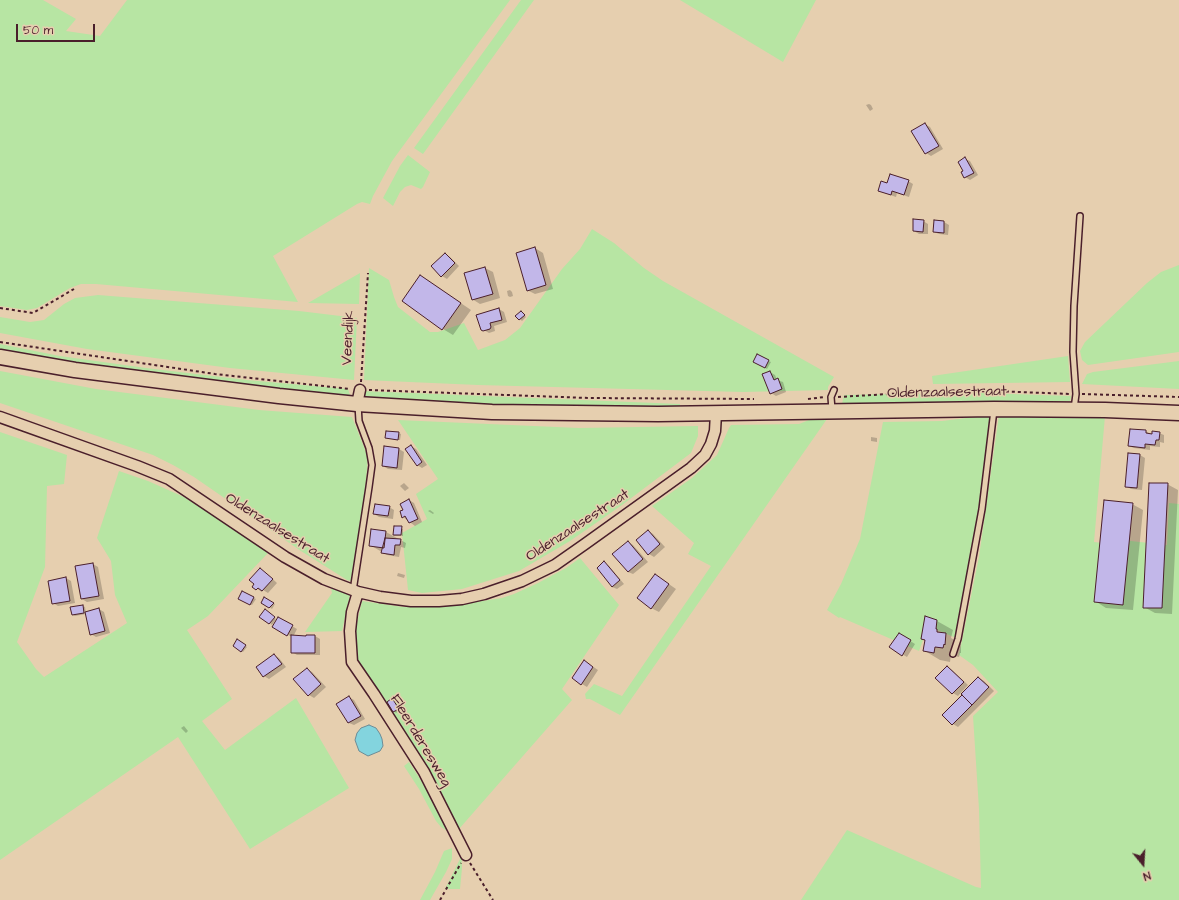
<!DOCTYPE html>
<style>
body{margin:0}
#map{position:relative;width:1179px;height:900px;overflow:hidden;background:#e6cfaf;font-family:"Architects Daughter",sans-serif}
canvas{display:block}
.north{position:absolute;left:1123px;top:844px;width:40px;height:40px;-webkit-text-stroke:3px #e6cfaf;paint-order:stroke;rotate:162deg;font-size:11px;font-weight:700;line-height:16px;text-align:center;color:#4a1f2b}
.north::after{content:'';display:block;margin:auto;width:14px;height:18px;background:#4a1f2b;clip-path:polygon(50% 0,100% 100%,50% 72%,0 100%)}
.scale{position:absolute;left:16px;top:24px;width:79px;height:18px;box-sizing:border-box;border:2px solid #4a1f2b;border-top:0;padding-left:5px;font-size:12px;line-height:14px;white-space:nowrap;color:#4a1f2b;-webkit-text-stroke:3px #e6cfaf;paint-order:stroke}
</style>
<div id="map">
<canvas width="1179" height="900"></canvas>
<div class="north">N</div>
<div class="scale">50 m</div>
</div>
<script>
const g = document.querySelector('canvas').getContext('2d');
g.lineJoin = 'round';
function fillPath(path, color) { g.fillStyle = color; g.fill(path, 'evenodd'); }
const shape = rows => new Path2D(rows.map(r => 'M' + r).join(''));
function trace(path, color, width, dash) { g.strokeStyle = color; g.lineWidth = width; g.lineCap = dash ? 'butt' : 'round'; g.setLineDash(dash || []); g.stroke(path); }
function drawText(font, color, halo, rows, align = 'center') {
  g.font = font + ' "Architects Daughter",sans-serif'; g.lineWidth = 3; g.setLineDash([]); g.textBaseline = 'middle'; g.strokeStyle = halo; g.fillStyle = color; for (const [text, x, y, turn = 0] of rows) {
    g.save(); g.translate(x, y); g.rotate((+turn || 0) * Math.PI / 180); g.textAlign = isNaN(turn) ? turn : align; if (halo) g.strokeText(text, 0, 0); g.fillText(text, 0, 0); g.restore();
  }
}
fillPath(shape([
 [0,0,43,0,76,19,66,31,100,36,127,0,510,0,392,161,373,196,370,204,362,202,357,204,273,256,298,302,96,284,81,284,70,288,37,308,27,310,0,306],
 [521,0,534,0,423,154,414,148],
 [680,0,816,0,783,62],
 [408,155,430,172,423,187,421,189,411,185,405,187,400,192,393,206,383,198,400,166],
 [592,229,614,243,644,268,663,281,834,377,828,387,828,390,743,392,478,385,364,380,369,268,389,280,394,297,398,307,430,332,438,332,464,323,478,350,505,340,520,328,562,269,580,249],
 [1179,265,1179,352,1088,365,1082,360,1080,351,1085,342,1147,283,1161,272],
 [360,273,359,304,308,303],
 [98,295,299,311,357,318,354,380,230,368,87,349,0,333,0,317,30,322,44,320,64,304,75,298],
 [0,344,60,356,146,368,247,380,348,389,350,395,348,398,80,365,0,351],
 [1068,356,1070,382,933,384,932,376],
 [1179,361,1179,389,1082,384,1087,374,1093,372],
 [0,371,96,389,259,410,352,417,368,457,365,493,351,581,347,580,301,551,194,477,173,465,153,455,0,403],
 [362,391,680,404,680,406,593,408,364,401],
 [982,393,1071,396,1070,401,1068,401,842,404,844,395],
 [990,415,981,496,963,606,956,638,928,626,919,651,840,617,839,618,827,610,841,584,860,539,883,422,942,421],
 [999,415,1105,416,1094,542,1121,545,1122,540,1167,545,1169,503,1179,504,1179,900,801,900,847,830,976,887,981,888,979,809,973,716,998,692,973,665,959,655,979,557],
 [814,418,827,419,620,715,590,699,586,699,585,694,594,684,622,696,711,566,688,554,694,543,652,506,692,478,717,455,729,428,731,425,799,424],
 [398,420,579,428,698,426,698,436,691,453,622,505,570,541,519,571,462,589,422,593,408,590,402,533,427,519,416,494,438,479],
 [0,432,67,455,64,484,47,486,45,567,17,642,36,669,44,677,127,623,115,595,111,561,97,538,119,471,148,481,184,497,222,521,268,553,208,616,187,630,232,699,202,721,225,750,296,698,349,788,250,849,178,737,0,860],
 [580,558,619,605,562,689,572,700,459,829,454,822,444,797,359,667,356,654,356,627,362,601,403,607,442,607,502,598,514,594,538,583,566,568],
 [331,588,350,595,342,631,305,632,332,593],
 [409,762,435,802,444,819,449,832,441,827,436,821,419,789,404,766],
 [461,847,462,868,460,889,445,889,460,859],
 [452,848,452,859,446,872,430,900,420,900,435,872,444,851]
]), '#b7e5a3');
const water = shape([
 [369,725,376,728,380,734,382,739,383,746,380,751,368,756,359,751,355,740,357,733,361,728,369,725]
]);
fillPath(water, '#83d4de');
trace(water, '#6c8c96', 1);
fillPath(shape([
 [869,104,871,105,873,109,870,111,866,105],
 [925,124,930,127,943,149,931,156,926,153],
 [965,159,970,161,978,175,970,180,965,177],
 [908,181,913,184,909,197,897,193,896,197,879,191,888,184],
 [923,221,928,224,928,234,919,234,914,231],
 [944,222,949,225,948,235,939,234,934,232],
 [535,248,543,253,553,289,535,294,527,290],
 [445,254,450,257,459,266,447,279,442,276],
 [485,268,493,272,500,298,480,304,472,299],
 [421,276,471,310,453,335,443,329],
 [510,290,512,292,513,296,510,297,508,296,507,291],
 [499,309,504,312,507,322,494,326,495,331,489,333,482,329],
 [523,313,526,317,522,321,517,316],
 [757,356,771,362,767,369,755,362],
 [770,372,775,375,777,380,783,382,786,392,776,396,771,393],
 [1146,431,1151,435,1159,433,1164,435,1164,443,1160,442,1160,447,1150,446,1150,450,1134,448,1129,446],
 [398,433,401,434,400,440,386,438],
 [871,437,877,438,877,442,871,441],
 [411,446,416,449,427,465,422,468,417,465],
 [385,448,399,449,404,452,402,470,388,469,383,466],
 [1140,455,1145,458,1142,490,1131,489,1126,486],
 [404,483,409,488,405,491,400,486],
 [1167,484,1178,490,1172,614,1155,613,1144,607],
 [409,500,414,503,422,522,415,526,403,517,404,511],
 [1132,504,1143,510,1133,610,1106,608,1095,601],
 [389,507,394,510,393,519,379,517,374,514],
 [430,510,434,513,433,514,428,511],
 [395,527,403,529,403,536,394,536],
 [648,531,653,534,665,547,654,557,649,554],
 [386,532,406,543,405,548,401,547,399,557,387,555,370,545],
 [628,542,633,545,648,562,633,574,628,572],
 [604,563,609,566,624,584,617,589,612,587],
 [93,564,98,567,104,599,87,602,82,599,76,567],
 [265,572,277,583,268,593,263,590,262,592,253,586],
 [398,573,405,575,404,578,397,576],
 [66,578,71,581,75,603,58,606,53,603],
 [663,580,676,589,659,612,651,608],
 [242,592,256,599,252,605,239,598],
 [265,598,275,604,272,609,262,602],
 [83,606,85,607,86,613,99,609,104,612,110,633,96,637,91,634,86,614,75,616,73,615],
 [267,612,276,619,272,625,261,616],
 [278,618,297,629,293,637,315,636,320,639,320,655,297,655,292,652,292,637,273,627],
 [937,621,953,630,951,638,961,644,961,653,960,653,959,657,951,655,950,662,940,660,925,651,926,641,922,639],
 [899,634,915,644,907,657,890,647],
 [240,642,247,647,243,652,241,651],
 [274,655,279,658,286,667,269,679,264,676,257,667],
 [589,664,598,670,587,687,582,684],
 [947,667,952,670,968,685,958,696,953,693],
 [307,669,312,672,326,687,314,698,309,695],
 [979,678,984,681,994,691,958,727,953,724],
 [349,697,354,700,365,719,354,725,349,723],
 [392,699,400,710,396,713,394,711],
 [184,726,188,731,186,733,181,728]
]), '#0003');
const building = shape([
 [925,123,939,146,925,154,911,131,925,123],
 [965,157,974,173,964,178,961,172,963,171,958,162,965,157],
 [890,174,909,180,904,195,892,191,891,195,878,191,881,181,887,183,890,174],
 [913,219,924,220,923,232,913,231,913,219],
 [934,220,944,221,944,233,933,232,934,220],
 [535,247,546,285,527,291,516,253,535,247],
 [445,253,455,263,441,277,431,266,445,253],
 [485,267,493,294,472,300,464,273,485,267],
 [420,275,461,303,442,330,402,301,420,275],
 [499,308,502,320,490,323,491,327,490,329,483,331,481,330,476,315,499,308],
 [521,311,525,315,519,320,515,316,521,311],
 [757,354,769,360,765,368,753,362,757,354],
 [770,371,774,380,778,378,782,389,770,394,762,374,770,371],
 [1130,429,1146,430,1146,433,1152,434,1152,431,1160,432,1159,440,1156,440,1155,445,1145,444,1145,448,1128,446,1130,429],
 [386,431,399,432,398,440,385,438,386,431],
 [411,445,422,462,417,466,405,449,411,445],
 [384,446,399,448,397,468,382,466,384,446],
 [1128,453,1140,454,1137,488,1125,487,1128,453],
 [1149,483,1168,483,1162,608,1143,608,1149,483],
 [409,499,418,519,409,523,405,516,402,518,400,511,403,510,400,504,409,499],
 [1104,500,1133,503,1123,605,1094,602,1104,500],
 [375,504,390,506,388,516,373,514,375,504],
 [394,526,402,526,401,535,393,535,394,526],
 [371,529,386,531,384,548,369,546,371,529],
 [648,530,660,544,648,555,636,540,648,530],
 [385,538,401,539,400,545,395,545,394,555,381,553,385,538],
 [628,541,643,559,628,572,612,554,628,541],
 [604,561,620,580,612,587,597,568,604,561],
 [93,563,99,596,81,599,75,566,93,563],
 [260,568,273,579,262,591,258,588,256,590,252,587,254,584,249,580,260,568],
 [655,574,669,584,651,609,637,598,655,574],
 [66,577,70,601,52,604,48,581,66,577],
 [242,591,254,597,250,605,238,599,242,591],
 [264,597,274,603,269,608,261,603,264,597],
 [83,605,84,613,72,615,70,607,83,605],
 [99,608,105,631,90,635,85,612,99,608],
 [265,609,275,617,269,624,259,617,265,609],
 [925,616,937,620,936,629,937,629,937,632,946,633,945,645,944,644,943,648,935,647,934,653,923,651,925,640,921,639,925,616],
 [278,617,293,625,287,636,272,627,278,617],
 [899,633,911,640,902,656,889,647,899,633],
 [291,635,306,636,306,635,315,635,315,653,291,653,291,635],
 [237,639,246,645,241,652,233,646,237,639],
 [274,654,282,664,263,677,256,667,274,654],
 [584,660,593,667,581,685,572,678,584,660],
 [947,666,964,682,952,694,935,678,947,666],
 [307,668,321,684,308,696,293,679,307,668],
 [978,677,989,687,972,705,961,694,978,677],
 [962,695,972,705,952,725,942,715,962,695],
 [349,696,361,716,348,723,336,704,349,696],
 [392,698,399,709,393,712,387,702,392,698]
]);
fillPath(building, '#c2b7e9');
trace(building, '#4a1f2b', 1);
const lane = shape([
 [1074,409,1076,394,1073,352,1074,306,1080,216],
 [832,410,831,397,834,390],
 [353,591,369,487,372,465,369,448,359,421,358,405],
 [953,654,958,639,982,509,994,410]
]);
const street = shape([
 [357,404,360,390],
 [0,417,137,466,169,479,285,557,324,579,358,592,380,597,411,601,439,601,462,599,484,594,522,581,555,565,585,544,691,468,705,455,711,444,715,431,716,413],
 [358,592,352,612,350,631,352,662,374,694,424,772,466,855]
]);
const secondary = shape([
 [0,357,75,370,279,396,357,404,492,412,658,414,994,409,1105,410,1179,413]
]);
trace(lane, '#4a1f2b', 8);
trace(street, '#4a1f2b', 13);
trace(secondary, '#4a1f2b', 17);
trace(shape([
 [0,308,33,313,74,289],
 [0,342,215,374,350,389],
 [361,382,368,273],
 [369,390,589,398,754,399],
 [1082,394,1179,397],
 [838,397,923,392,995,391,1070,394],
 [808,399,824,397],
 [470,863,493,900],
 [440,900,461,863]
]), '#4a1f2b', 2, [3, 3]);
trace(lane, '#e6cfaf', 5);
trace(street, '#e6cfaf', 10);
trace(secondary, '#e6cfaf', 14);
drawText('15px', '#4a1f2b', '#e6cfaf', [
 ["Veendijk",349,338,-87],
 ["Oldenzaalsestraat",947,393,-1],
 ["Oldenzaalsestraat",578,526,-33],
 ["Oldenzaalsestraat",277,529,32],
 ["Fleerderesweg",420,741,59]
]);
</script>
